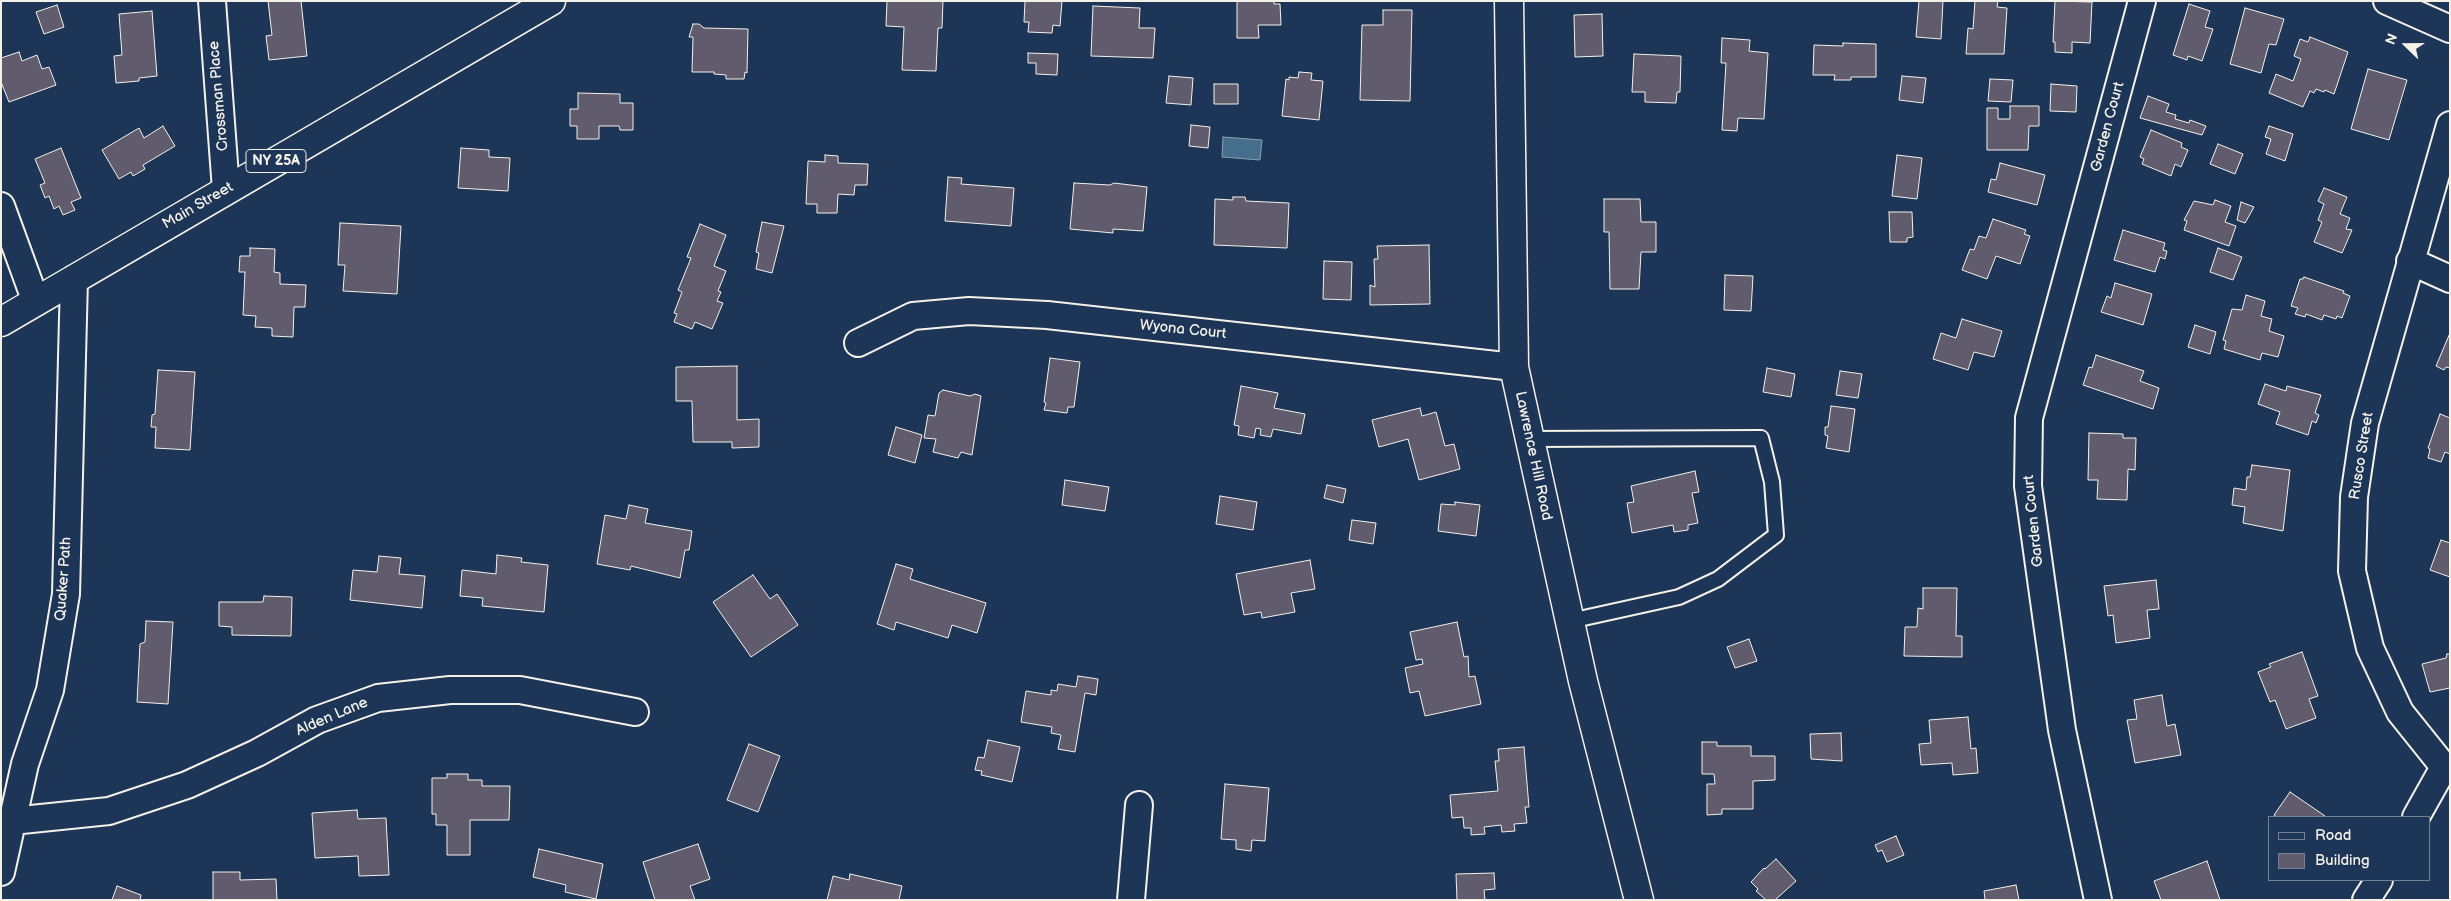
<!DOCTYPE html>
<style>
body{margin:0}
#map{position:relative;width:2451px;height:901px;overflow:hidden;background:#1d3557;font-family:"Balsamiq Sans",sans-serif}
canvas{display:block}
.frame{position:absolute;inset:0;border:2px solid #f4f1e8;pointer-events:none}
.legend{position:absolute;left:2268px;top:816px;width:162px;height:65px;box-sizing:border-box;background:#1d3557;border:1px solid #738091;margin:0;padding:6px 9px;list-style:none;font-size:15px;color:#f4f1e8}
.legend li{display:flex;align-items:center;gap:10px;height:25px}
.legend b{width:25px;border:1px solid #738091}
.north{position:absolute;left:2381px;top:20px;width:50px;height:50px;-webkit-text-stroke:4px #1d3557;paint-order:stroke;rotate:292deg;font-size:14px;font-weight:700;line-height:20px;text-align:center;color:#f4f1e8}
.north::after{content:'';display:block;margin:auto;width:18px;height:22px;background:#f4f1e8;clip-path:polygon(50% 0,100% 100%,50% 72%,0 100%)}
</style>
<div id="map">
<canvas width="2451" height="901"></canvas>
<div class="frame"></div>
<ul class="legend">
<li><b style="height:6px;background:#1d3557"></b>Road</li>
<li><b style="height:14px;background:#605c6e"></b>Building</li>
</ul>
<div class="north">N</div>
</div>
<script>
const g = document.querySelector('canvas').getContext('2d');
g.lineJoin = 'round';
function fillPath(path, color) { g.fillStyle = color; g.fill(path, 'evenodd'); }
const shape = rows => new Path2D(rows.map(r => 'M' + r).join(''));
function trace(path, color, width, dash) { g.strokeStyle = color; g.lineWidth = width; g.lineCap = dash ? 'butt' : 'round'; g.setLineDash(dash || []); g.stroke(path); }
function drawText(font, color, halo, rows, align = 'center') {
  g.font = font + ' "Balsamiq Sans",sans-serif'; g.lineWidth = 5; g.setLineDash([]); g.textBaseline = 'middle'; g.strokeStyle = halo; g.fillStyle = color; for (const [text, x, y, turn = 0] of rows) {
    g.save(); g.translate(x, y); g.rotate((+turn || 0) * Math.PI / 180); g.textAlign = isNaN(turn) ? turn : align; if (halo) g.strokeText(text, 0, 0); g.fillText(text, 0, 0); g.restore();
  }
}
const water = shape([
 [1223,137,1262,140,1260,160,1222,157,1223,137]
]);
fillPath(water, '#456e8c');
trace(water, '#8ba2b1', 1);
const building = shape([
 [268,1,301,1,307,56,269,60,266,36,272,35,268,1],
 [887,1,943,1,942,28,938,28,936,71,902,70,904,27,886,26,887,1],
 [1025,1,1062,1,1060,26,1053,25,1052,33,1028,32,1029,22,1024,22,1025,1],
 [1237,1,1274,1,1274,4,1280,4,1281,25,1258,25,1259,38,1237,38,1237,1],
 [1919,1,1943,1,1941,39,1916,37,1919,1],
 [1975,1,1998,1,1997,7,2007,8,2004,54,1966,54,1968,28,1973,29,1975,1],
 [2055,1,2092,2,2090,43,2072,42,2072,53,2055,52,2055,42,2053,42,2055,1],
 [2189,4,2210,11,2205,27,2213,29,2202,61,2188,56,2187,60,2173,55,2189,4],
 [57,5,64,27,44,34,36,12,57,5],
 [1093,6,1140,8,1139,28,1155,28,1153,58,1091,56,1093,6],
 [2245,8,2284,19,2276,45,2269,44,2261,73,2230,64,2245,8],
 [1383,10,1412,10,1410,101,1360,100,1362,25,1383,25,1383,10],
 [152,11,157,76,139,78,139,81,116,83,114,56,122,55,119,14,152,11],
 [1602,14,1603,56,1575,57,1574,15,1602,14],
 [693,24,699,24,704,28,748,29,747,73,745,72,744,79,726,79,726,75,714,74,714,72,692,72,693,37,689,37,693,24],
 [2310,37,2348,52,2334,94,2325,90,2324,92,2316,89,2314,93,2310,91,2303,107,2269,93,2276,74,2293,81,2301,59,2294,56,2300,39,2308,42,2310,37],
 [1722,38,1750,40,1749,51,1768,53,1764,119,1738,118,1737,131,1722,130,1726,63,1721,63,1722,38],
 [1843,43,1876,44,1876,77,1851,77,1851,80,1834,80,1835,75,1813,75,1814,45,1843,46,1843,43],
 [19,52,22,61,37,55,42,69,49,67,56,85,9,102,1,82,1,58,19,52],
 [1028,53,1058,54,1057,75,1036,74,1036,63,1028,63,1028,53],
 [1634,54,1681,56,1680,92,1677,92,1676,103,1645,102,1645,92,1632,92,1634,54],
 [2368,69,2407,80,2389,140,2351,129,2368,69],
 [1299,72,1312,73,1311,80,1323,81,1319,120,1282,116,1286,79,1289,80,1289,77,1298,78,1299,72],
 [1169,76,1193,78,1191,105,1166,103,1169,76],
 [1902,76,1926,78,1923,103,1899,100,1902,76],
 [1990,79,2013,80,2011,102,1988,101,1990,79],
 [1214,84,1238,84,1238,104,1214,104,1214,84],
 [2051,84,2077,86,2076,112,2050,111,2051,84],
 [578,93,620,94,620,103,633,103,633,130,620,130,619,126,599,126,599,139,577,139,577,126,570,126,570,109,578,109,578,93],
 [2148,96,2169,104,2166,112,2176,115,2175,119,2189,123,2190,120,2206,126,2202,135,2140,118,2148,96],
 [2010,106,2039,106,2039,126,2029,126,2028,150,1987,150,1987,108,1998,108,1998,119,2010,119,2010,106],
 [1191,125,1210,127,1208,148,1189,146,1191,125],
 [163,126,175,146,143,165,145,169,133,176,131,172,119,179,102,150,139,128,144,138,163,126],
 [2269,126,2293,134,2285,161,2266,154,2271,139,2265,137,2269,126],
 [2151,130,2182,143,2181,147,2188,150,2181,167,2175,164,2171,176,2142,164,2144,159,2140,157,2151,130],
 [2218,144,2243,154,2235,174,2210,164,2218,144],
 [61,148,81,198,71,202,75,210,63,215,59,206,54,209,49,196,45,198,40,185,45,183,35,159,61,148],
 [461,148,489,150,489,157,510,158,508,191,458,188,461,148],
 [825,155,838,156,838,163,868,164,867,185,855,185,854,195,838,194,837,213,817,213,817,204,806,204,808,161,825,162,825,155],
 [1897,155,1922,158,1917,199,1892,196,1897,155],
 [2000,163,2045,175,2037,205,1988,192,1991,179,1996,180,2000,163],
 [948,177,962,178,961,184,1014,188,1011,226,945,221,948,177],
 [1074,183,1110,185,1114,183,1147,187,1143,231,1113,229,1113,233,1070,229,1074,183],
 [2324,188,2347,197,2340,214,2350,218,2346,229,2352,230,2342,253,2314,242,2322,222,2318,220,2324,204,2318,201,2324,188],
 [1233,197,1245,197,1246,201,1289,203,1287,248,1214,245,1215,199,1233,200,1233,197],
 [1604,199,1640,199,1641,222,1656,222,1656,252,1641,252,1639,289,1610,289,1609,232,1604,232,1604,199],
 [2215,200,2231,206,2225,222,2236,226,2229,246,2184,230,2187,221,2184,220,2194,201,2213,205,2215,200],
 [2241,202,2254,207,2245,223,2237,220,2241,202],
 [1889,212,1912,212,1913,237,1907,238,1907,242,1890,242,1889,212],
 [1993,219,2026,230,2024,234,2030,236,2020,264,1996,256,1987,279,1962,270,1970,249,1974,250,1979,236,1986,238,1993,219],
 [762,222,784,226,772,273,756,269,759,253,756,252,762,222],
 [340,223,401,226,397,294,343,291,345,265,338,265,340,223],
 [700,224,726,235,714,266,726,271,718,291,721,292,717,301,723,303,712,329,695,322,692,329,674,322,677,314,674,313,682,292,678,290,691,258,687,257,700,224],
 [2123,230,2165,243,2163,250,2167,251,2165,259,2160,257,2155,272,2114,260,2123,230],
 [1429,245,1430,304,1370,305,1370,285,1375,287,1374,259,1378,259,1377,246,1429,245],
 [250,248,275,249,274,272,280,273,280,284,306,285,305,307,294,307,293,337,272,336,272,328,255,327,256,316,243,315,245,272,239,272,240,256,250,256,250,248],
 [2218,248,2242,257,2233,280,2210,272,2218,248],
 [1324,261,1352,262,1351,300,1323,299,1324,261],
 [1725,275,1753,276,1751,311,1724,310,1725,275],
 [2304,277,2344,291,2343,293,2350,296,2342,318,2337,316,2336,319,2324,315,2322,320,2306,314,2305,317,2295,314,2298,308,2291,306,2300,279,2303,279,2304,277],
 [2115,283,2152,294,2143,325,2101,312,2107,296,2111,298,2115,283],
 [2246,295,2265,301,2261,316,2272,319,2269,331,2284,336,2278,357,2262,353,2260,360,2224,349,2226,341,2223,340,2232,309,2242,310,2246,295],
 [1962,319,2002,331,1994,357,1974,352,1968,370,1933,359,1941,333,1956,338,1962,319],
 [2195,325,2216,332,2210,354,2188,347,2195,325],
 [2450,333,2450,368,2446,367,2444,370,2436,366,2450,333],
 [2096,355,2144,371,2140,381,2159,388,2153,409,2083,385,2089,367,2092,368,2096,355],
 [1050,358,1080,362,1074,407,1068,407,1067,413,1044,410,1046,403,1044,402,1050,358],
 [737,366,737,420,759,419,759,447,732,448,732,442,693,442,692,401,676,401,676,367,737,366],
 [1767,368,1795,374,1791,397,1763,392,1767,368],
 [158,370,195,372,190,450,155,448,156,427,151,427,152,415,155,414,158,370],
 [1840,371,1862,374,1858,398,1836,395,1840,371],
 [2265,384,2286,391,2287,386,2321,395,2315,413,2319,415,2316,423,2312,421,2308,435,2276,424,2280,412,2258,404,2265,384],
 [1241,386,1278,393,1274,408,1305,414,1301,434,1273,429,1271,437,1260,435,1261,429,1256,428,1254,438,1238,435,1239,426,1234,425,1241,386],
 [943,390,970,396,975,394,981,396,972,455,961,452,958,458,933,452,936,439,924,438,928,415,935,416,939,393,943,390],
 [1831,406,1855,409,1849,452,1826,448,1828,436,1825,435,1825,427,1828,427,1831,406],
 [1420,408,1422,416,1436,412,1445,446,1454,444,1460,469,1419,480,1408,439,1379,447,1372,420,1420,408],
 [2440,414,2450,418,2450,454,2445,452,2441,462,2428,458,2430,449,2428,448,2440,414],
 [896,427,922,435,915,463,888,455,896,427],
 [2089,433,2123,434,2123,438,2136,438,2135,470,2128,469,2127,500,2097,499,2098,480,2088,480,2089,433],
 [2252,465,2290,470,2283,531,2243,523,2245,507,2232,505,2234,488,2246,490,2247,477,2250,477,2252,465],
 [1695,471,1699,492,1692,493,1698,523,1688,525,1688,530,1674,532,1673,525,1632,533,1627,503,1634,502,1631,486,1695,471],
 [1065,480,1109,487,1105,511,1062,505,1065,480],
 [1327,485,1346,489,1343,503,1324,498,1327,485],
 [1220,496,1257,502,1253,530,1216,524,1220,496],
 [1455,502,1480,505,1476,536,1438,531,1441,504,1455,505,1455,502],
 [629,505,648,509,645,523,692,531,689,550,685,550,680,578,631,566,630,570,597,564,605,515,626,519,629,505],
 [1352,520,1376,523,1373,544,1349,540,1352,520],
 [2441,540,2450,543,2450,577,2430,570,2441,540],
 [497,555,522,558,521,562,548,565,544,612,482,606,483,598,460,596,462,570,496,574,497,555],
 [379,556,401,558,399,574,425,576,422,608,350,600,353,570,377,572,379,556],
 [1310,560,1315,589,1291,593,1295,612,1262,618,1261,612,1244,615,1236,574,1310,560],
 [896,564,913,569,910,579,986,603,977,633,952,625,948,638,896,622,894,630,877,624,896,564],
 [753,575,770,599,777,594,798,625,751,657,713,602,753,575],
 [2156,580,2159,609,2147,610,2150,638,2116,643,2113,615,2108,616,2104,586,2156,580],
 [1923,588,1957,588,1956,636,1962,636,1962,657,1904,656,1905,627,1917,627,1918,608,1923,609,1923,588],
 [264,596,292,597,291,636,232,635,232,627,219,626,219,602,263,602,264,596],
 [146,621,173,622,168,704,137,702,140,644,145,642,146,621],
 [1457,622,1464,657,1468,656,1469,677,1475,676,1481,704,1425,716,1419,691,1410,693,1405,668,1423,664,1422,659,1416,660,1410,632,1457,622],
 [1749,639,1757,661,1735,668,1727,647,1749,639],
 [2302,652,2318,696,2309,699,2316,718,2286,729,2275,700,2270,702,2258,672,2271,667,2269,664,2302,652],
 [2447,654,2450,654,2450,688,2430,692,2422,664,2446,658,2447,654],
 [1078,676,1098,679,1096,695,1085,693,1075,752,1058,749,1061,735,1051,733,1052,727,1021,722,1026,691,1051,695,1051,690,1057,691,1058,684,1076,687,1078,676],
 [2162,695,2167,726,2175,724,2181,755,2135,763,2127,720,2137,719,2134,700,2162,695],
 [1968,717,1971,749,1976,748,1978,773,1953,775,1952,763,1921,765,1919,744,1931,743,1929,720,1968,717],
 [1841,733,1842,761,1811,759,1810,734,1841,733],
 [988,740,1020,747,1012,782,981,775,982,771,975,770,978,757,984,758,988,740],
 [1702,742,1717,742,1717,746,1751,746,1751,756,1775,756,1775,780,1753,781,1753,809,1722,809,1722,814,1707,815,1707,784,1715,784,1714,774,1702,774,1702,742],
 [749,744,780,756,758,812,727,800,749,744],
 [1524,747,1529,807,1525,807,1527,823,1514,824,1515,831,1502,832,1501,825,1484,827,1485,834,1471,835,1471,828,1464,828,1463,817,1452,818,1450,795,1498,791,1495,761,1499,761,1498,749,1524,747],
 [447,774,468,774,468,780,482,780,482,786,510,786,509,820,470,820,470,855,447,855,447,825,436,825,436,814,432,814,432,778,447,778,447,774],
 [1225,784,1269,788,1265,841,1252,840,1251,851,1236,849,1236,840,1221,839,1225,784],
 [2290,792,2325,816,2324,817,2277,817,2274,815,2290,792],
 [357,810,358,819,386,818,389,875,359,876,358,856,315,858,312,813,357,810],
 [1896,836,1904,855,1887,862,1882,850,1878,852,1875,845,1896,836],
 [698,844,710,879,690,886,695,900,655,900,643,862,698,844],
 [539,849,603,864,596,899,565,892,566,885,533,877,539,849],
 [1776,859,1796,881,1775,900,1766,900,1756,891,1758,889,1751,882,1764,868,1765,869,1776,859],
 [2207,861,2220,900,2161,900,2154,881,2207,861],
 [213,872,240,872,240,880,276,879,277,900,213,900,213,872],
 [1494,873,1495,889,1484,890,1485,900,1457,900,1456,874,1494,873],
 [850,874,902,886,899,900,827,900,833,876,849,880,850,874],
 [2016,885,2019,900,1985,900,1984,891,2016,885],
 [117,886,141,895,140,900,112,900,117,886]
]);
fillPath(building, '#605c6e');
trace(building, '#f4f1e8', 1);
const service = shape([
 [1530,439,1761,438,1772,482,1776,535,1718,579,1679,597,1570,621]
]);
const minor = shape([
 [212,1,226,190],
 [2387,1,2450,29],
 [2450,125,2365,423,2354,497,2352,571,2370,648,2400,712,2444,767,2450,770],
 [1,206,36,302],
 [2410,261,2450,279],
 [858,343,913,316,969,311,1047,315,1514,367],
 [2416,817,2444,767],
 [12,821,109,811,187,785,257,753,317,720,378,698,450,690,520,690,635,712],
 [1,872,25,764,50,690,66,594,74,279],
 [1131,900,1139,805],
 [2098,900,2062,730,2028,486,2029,418,2142,1],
 [2366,900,2379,880]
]);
const secondary = shape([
 [1509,1,1514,367,1583,681,1639,900]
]);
const primary = shape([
 [1,322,551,1]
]);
trace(service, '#f4f1e8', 18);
trace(minor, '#f4f1e8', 30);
trace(secondary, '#f4f1e8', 31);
trace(primary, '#f4f1e8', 31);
trace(service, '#1d3557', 14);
trace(minor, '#1d3557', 26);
trace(secondary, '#1d3557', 28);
trace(primary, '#1d3557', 28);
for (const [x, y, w] of [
 [276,161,60]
]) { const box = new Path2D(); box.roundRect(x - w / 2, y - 11.5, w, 23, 4); g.fillStyle = '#1d3557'; g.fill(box); trace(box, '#f4f1e8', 1); }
drawText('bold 14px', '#f4f1e8', null, [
 ["NY 25A",276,161]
]);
drawText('15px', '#f4f1e8', '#1d3557', [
 ["Crossman Place",219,96,-95],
 ["Garden Court",2108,127,-75],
 ["Main Street",198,206,-30],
 ["Wyona Court",1183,330,6],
 ["Lawrence Hill Road",1533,456,78],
 ["Rusco Street",2362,456,-81],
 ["Garden Court",2034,521,-96],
 ["Quaker Path",64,579,-86],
 ["Alden Lane",332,717,-23]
]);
</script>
